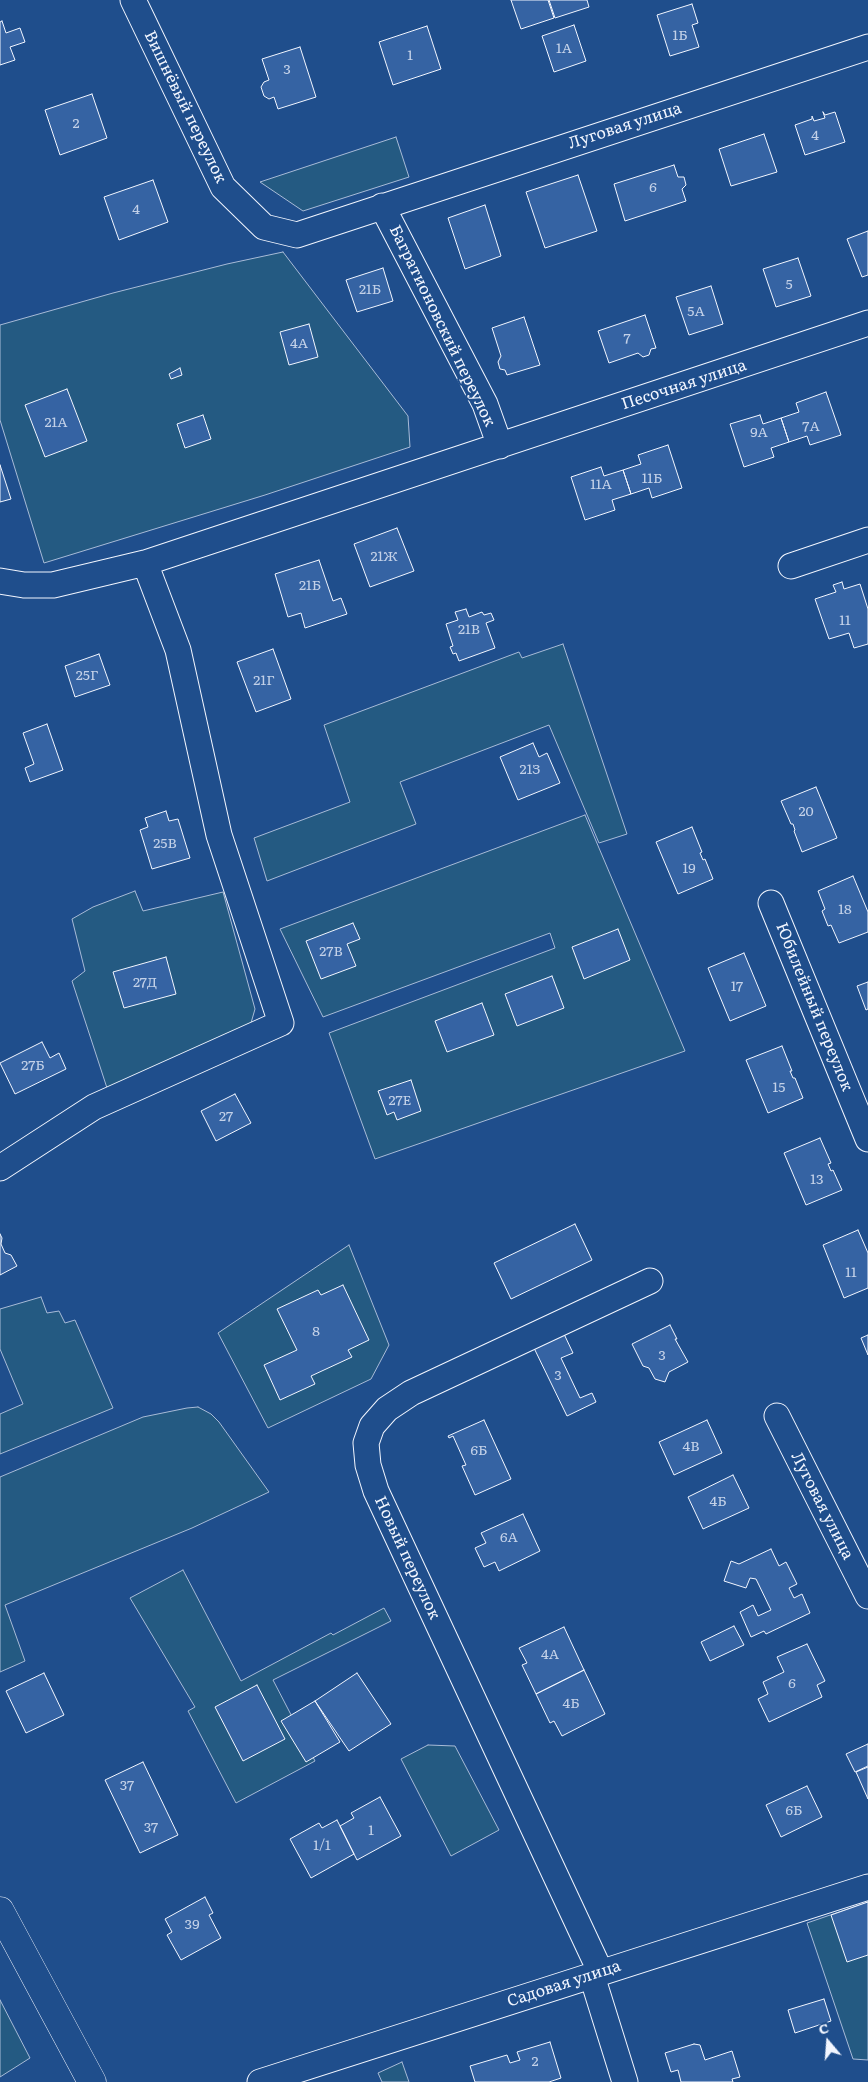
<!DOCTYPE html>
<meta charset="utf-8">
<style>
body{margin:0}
#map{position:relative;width:868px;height:2082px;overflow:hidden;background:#1f4e8c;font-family:Literata,serif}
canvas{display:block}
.north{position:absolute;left:803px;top:2017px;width:50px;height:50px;-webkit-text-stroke:4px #1f4e8c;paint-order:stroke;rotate:342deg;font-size:14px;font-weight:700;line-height:20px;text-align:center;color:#f2f6ff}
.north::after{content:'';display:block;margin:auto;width:18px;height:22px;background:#f2f6ff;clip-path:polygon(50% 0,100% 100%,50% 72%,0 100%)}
</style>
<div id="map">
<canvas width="868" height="2082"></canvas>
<div class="north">С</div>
</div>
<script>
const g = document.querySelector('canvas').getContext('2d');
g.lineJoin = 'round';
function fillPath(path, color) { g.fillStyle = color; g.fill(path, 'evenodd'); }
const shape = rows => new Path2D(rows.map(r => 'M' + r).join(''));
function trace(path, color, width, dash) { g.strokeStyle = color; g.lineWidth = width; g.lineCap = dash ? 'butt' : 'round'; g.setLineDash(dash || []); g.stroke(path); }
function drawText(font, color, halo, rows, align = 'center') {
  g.font = font + ' Literata,serif'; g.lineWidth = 4; g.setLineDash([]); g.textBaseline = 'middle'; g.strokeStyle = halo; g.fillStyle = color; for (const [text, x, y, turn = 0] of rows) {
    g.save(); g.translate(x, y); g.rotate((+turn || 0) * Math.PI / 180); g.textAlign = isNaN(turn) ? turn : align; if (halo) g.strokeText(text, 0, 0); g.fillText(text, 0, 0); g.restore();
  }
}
const green = shape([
 [396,137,409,177,303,211,260,182,396,137],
 [283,252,408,416,410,447,265,495,44,563,0,420,0,325,113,293,227,264,283,252],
 [563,644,627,834,599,843,549,725,400,782,416,824,267,881,254,838,350,802,324,725,519,652,522,658,563,644],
 [585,815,685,1051,375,1159,329,1033,555,948,550,933,323,1017,280,929,585,815],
 [135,891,143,911,223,892,255,1009,249,1030,107,1088,72,981,85,971,72,919,93,907,135,891],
 [349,1245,389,1345,371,1379,268,1428,218,1333,349,1245],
 [41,1297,47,1313,59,1311,65,1323,75,1320,113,1408,0,1454,0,1414,23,1404,0,1349,0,1309,41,1297],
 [198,1407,211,1414,219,1422,269,1492,192,1528,5,1605,25,1661,0,1672,0,1477,143,1417,187,1408,198,1407],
 [183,1570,241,1681,331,1633,333,1635,384,1608,391,1621,273,1680,315,1761,236,1803,188,1711,195,1707,130,1598,183,1570],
 [428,1745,455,1746,499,1830,451,1856,401,1759,428,1745],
 [868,1902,868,2060,853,2059,807,1923,868,1902],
 [0,2000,30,2058,0,2077,0,2000],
 [402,2062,409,2082,382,2082,378,2073,402,2062]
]);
fillPath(green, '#245a82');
trace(green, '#a8bbd7', 1);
const building = shape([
 [511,0,548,0,554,18,521,29,511,0],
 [549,0,587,0,589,7,555,18,549,0],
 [692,4,698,23,692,25,699,47,670,56,657,15,692,4],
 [2,21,6,33,20,28,25,42,10,47,15,60,0,65,0,22,2,21],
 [574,25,586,61,554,72,542,36,574,25],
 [427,26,441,69,393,85,379,42,427,26],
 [300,47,316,97,278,109,274,97,269,99,264,96,261,87,264,82,269,80,262,59,300,47],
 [92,94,107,138,60,155,45,110,92,94],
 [823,112,825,115,835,112,845,142,805,155,795,125,812,119,812,116,814,121,825,118,823,112],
 [764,134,777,172,731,186,719,149,764,134],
 [674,165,678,177,684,177,686,185,682,189,686,201,625,221,614,184,674,165],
 [578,175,597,231,545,248,526,192,578,175],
 [153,180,168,222,119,240,104,197,153,180],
 [485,205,501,256,465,269,448,218,485,205],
 [868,231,868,275,862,277,847,239,868,231],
 [798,258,811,296,776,307,763,269,798,258],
 [383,268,393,301,357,312,346,280,383,268],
 [711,286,723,324,689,335,676,297,711,286],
 [645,315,656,348,651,349,649,355,643,357,638,353,609,363,598,331,645,315],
 [524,317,540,365,507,375,505,370,500,369,498,362,501,356,492,328,524,317],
 [309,324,318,357,289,365,280,332,309,324],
 [180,368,182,375,171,379,169,374,180,368],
 [67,389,87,441,45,457,25,405,67,389],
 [826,392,841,435,810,445,807,436,789,442,781,418,799,412,796,403,826,392],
 [203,415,211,439,185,448,177,424,203,415],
 [760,415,763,424,781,418,789,442,771,448,774,457,744,467,730,424,760,415],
 [668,445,682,488,652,498,649,488,631,494,623,470,641,464,638,455,668,445],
 [0,465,11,499,0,502,0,465],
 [601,467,604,476,623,470,631,494,612,500,615,510,585,520,571,477,601,467],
 [397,528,414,571,370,587,354,544,397,528],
 [319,560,333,601,341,598,347,614,305,628,301,613,288,617,275,574,319,560],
 [842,582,844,589,860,584,868,609,868,644,854,648,849,633,829,639,815,599,836,592,833,585,842,582],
 [466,609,469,617,482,612,484,615,491,613,494,620,486,623,495,648,459,661,456,653,453,654,450,647,453,646,446,624,458,620,455,612,466,609],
 [273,649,291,699,256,712,237,662,273,649],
 [99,654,110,685,75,697,65,666,99,654],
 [47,724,63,770,30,782,25,768,34,764,23,733,47,724],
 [533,743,539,757,547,753,560,783,518,800,500,757,533,743],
 [816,787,837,838,802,852,794,831,795,830,793,824,791,824,781,801,816,787],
 [166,811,169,821,178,819,190,858,152,869,140,830,148,827,145,818,166,811],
 [692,827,702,852,700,853,703,860,705,859,713,879,678,894,656,842,692,827],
 [853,876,868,912,868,932,839,943,831,925,828,926,822,911,825,909,818,891,853,876],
 [353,923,360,939,347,944,356,966,321,979,306,941,353,923],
 [618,929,630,960,584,979,572,947,618,929],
 [744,953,766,1006,730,1021,708,968,744,953],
 [166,957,176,994,124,1008,113,972,166,957],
 [552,976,564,1008,517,1026,505,994,552,976],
 [868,982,868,1009,866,1010,857,986,868,982],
 [482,1003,494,1035,447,1052,435,1021,482,1003],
 [42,1042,50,1058,59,1053,66,1069,15,1094,0,1063,42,1042],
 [782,1046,792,1071,790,1071,793,1078,795,1078,803,1098,768,1113,746,1060,782,1046],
 [411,1080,421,1111,397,1120,394,1112,387,1115,378,1091,411,1080],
 [235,1094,251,1123,216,1141,201,1111,235,1094],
 [820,1138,831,1163,828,1164,831,1171,833,1170,842,1190,806,1205,784,1153,820,1138],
 [575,1224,592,1260,511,1299,494,1263,575,1224],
 [858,1230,868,1253,868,1288,844,1298,823,1245,858,1230],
 [0,1234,2,1238,1,1244,5,1253,11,1255,17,1266,0,1275,0,1234],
 [343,1285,369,1340,348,1350,352,1357,311,1376,315,1384,280,1400,264,1365,297,1350,277,1309,318,1290,321,1295,343,1285],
 [670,1325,677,1339,675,1339,688,1362,669,1372,665,1382,655,1379,649,1368,643,1366,632,1344,670,1325],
 [564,1334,573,1353,561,1358,580,1398,592,1393,596,1402,567,1416,534,1348,564,1334],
 [868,1335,868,1355,861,1338,868,1335],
 [484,1420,511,1479,475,1495,462,1466,466,1465,453,1436,449,1438,448,1436,484,1420],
 [707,1420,722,1453,674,1475,659,1442,707,1420],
 [733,1475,749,1508,703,1529,688,1497,733,1475],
 [523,1514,540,1551,499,1571,495,1562,484,1567,475,1548,486,1543,481,1533,523,1514],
 [771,1549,779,1566,786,1562,797,1584,789,1588,794,1598,802,1594,810,1613,766,1634,764,1631,751,1637,740,1612,753,1605,758,1616,771,1610,756,1579,750,1578,746,1588,724,1581,731,1561,739,1564,771,1549],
 [734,1626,744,1645,710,1661,701,1642,734,1626],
 [564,1627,584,1670,536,1694,522,1665,527,1663,519,1648,564,1627],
 [807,1644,825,1681,817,1685,822,1697,769,1722,758,1699,768,1694,763,1682,784,1672,777,1657,807,1644],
 [584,1670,605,1714,562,1736,554,1721,550,1723,536,1694,584,1670],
 [44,1673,64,1715,26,1733,6,1691,44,1673],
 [357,1673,391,1724,349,1751,315,1701,357,1673],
 [257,1685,285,1739,243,1761,215,1707,257,1685],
 [315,1701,340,1742,306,1762,281,1721,315,1701],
 [868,1744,868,1766,855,1772,846,1754,868,1744],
 [143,1762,178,1835,140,1853,105,1780,143,1762],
 [868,1767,868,1799,856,1772,868,1767],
 [807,1786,822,1817,781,1837,766,1805,807,1786],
 [380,1797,401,1836,357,1860,340,1826,354,1818,351,1813,380,1797],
 [337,1820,354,1854,311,1878,290,1839,319,1823,322,1828,337,1820],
 [205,1897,213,1913,209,1915,221,1938,181,1960,167,1935,172,1932,165,1919,205,1897],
 [868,1902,868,1955,847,1962,831,1915,868,1902],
 [824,1999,831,2021,795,2033,788,2010,824,1999],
 [550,2042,561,2078,549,2082,475,2082,470,2066,507,2055,510,2063,520,2060,517,2052,550,2042],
 [694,2044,700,2045,705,2060,732,2051,740,2077,732,2079,733,2082,681,2082,678,2070,671,2072,665,2053,694,2044]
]);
fillPath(building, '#3563a3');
trace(building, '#f2f6ff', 1);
const street = shape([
 [133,0,223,187,264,227,297,235,868,47],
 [382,206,485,404,500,446],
 [791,566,868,540],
 [0,581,24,585,53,585,145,563,868,323],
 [771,903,868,1139],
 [0,1168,94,1107,281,1023,219,835,178,650,145,563],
 [777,1416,868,1596],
 [601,1973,376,1491,368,1465,366,1443,372,1426,387,1409,411,1393,650,1281],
 [592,1976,625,2082],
 [260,2082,868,1887]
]);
const primary = shape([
 [0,1911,92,2082]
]);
trace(street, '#f2f6ff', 27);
trace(primary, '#f2f6ff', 29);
trace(street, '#1f4e8c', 25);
trace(primary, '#1f4e8c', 28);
drawText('14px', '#c3d1e8', null, [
 ["1Б",680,36],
 ["1А",564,49],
 ["1",410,56],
 ["3",287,70],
 ["2",76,124],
 ["4",815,136],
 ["6",653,188],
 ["4",136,210],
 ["5",789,285],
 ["21Б",370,290],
 ["5А",696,312],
 ["7",627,339],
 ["4А",299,344],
 ["21А",56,423],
 ["7А",811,427],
 ["9А",759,433],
 ["11Б",652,479],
 ["11А",601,485],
 ["21Ж",384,557],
 ["21Б",310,586],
 ["11",845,621],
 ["21В",469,630],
 ["25Г",87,676],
 ["21Г",264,681],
 ["21З",530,770],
 ["20",806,812],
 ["25В",165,844],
 ["19",689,869],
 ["18",845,910],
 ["27В",331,952],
 ["27Д",145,983],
 ["17",737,987],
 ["27Б",33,1066],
 ["15",779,1088],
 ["27Е",400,1101],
 ["27",226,1117],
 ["13",817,1180],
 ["11",851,1273],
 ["8",316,1332],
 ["3",662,1356],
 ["3",558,1376],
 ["4В",691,1447],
 ["6Б",479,1451],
 ["4Б",718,1502],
 ["6А",509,1538],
 ["4А",550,1655],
 ["6",792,1684],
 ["4Б",571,1704],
 ["37",127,1786],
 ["6Б",794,1811],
 ["37",151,1828],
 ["1",371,1831],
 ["1/1",322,1846],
 ["39",192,1925],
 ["2",535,2062]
]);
drawText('16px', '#f2f6ff', '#1f4e8c', [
 ["Вишнёвый переулок",185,107,64],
 ["Луговая улица",625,126,-18],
 ["Багратионовский переулок",442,326,64],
 ["Песочная улица",684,385,-18],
 ["Юбилейный переулок",814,1007,68],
 ["Луговая улица",822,1506,63],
 ["Новый переулок",407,1558,65],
 ["Садовая улица",564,1984,-18]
]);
</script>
